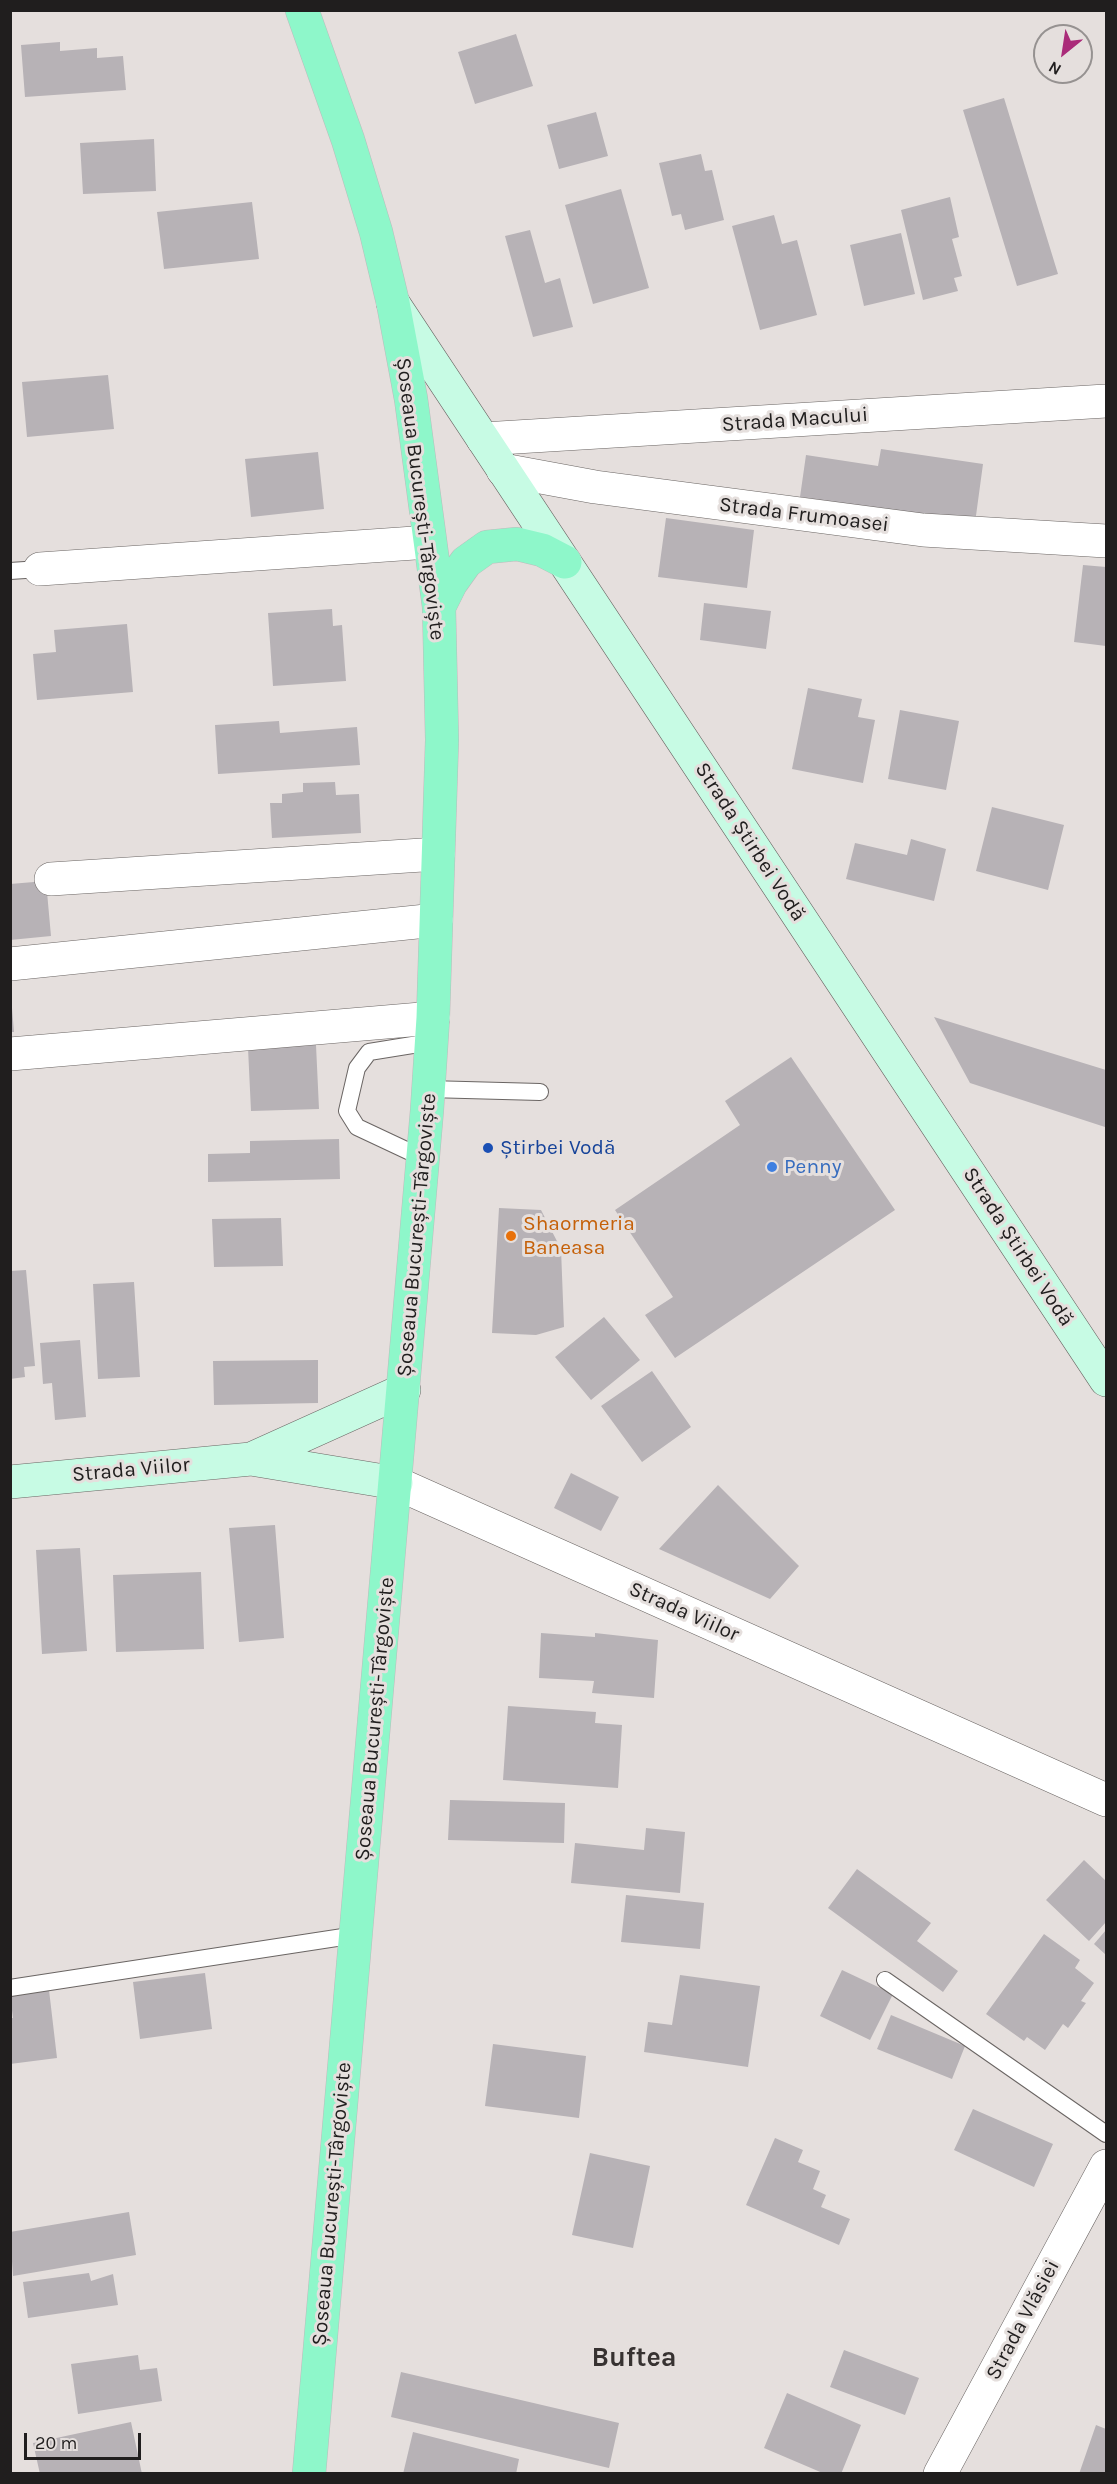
<!DOCTYPE html>
<meta charset="utf-8">
<style>
body{margin:0}
#map{position:relative;width:1117px;height:2484px;overflow:hidden;background:#e5dfdd;font-family:Karla,sans-serif}
canvas{display:block}
.frame{position:absolute;inset:0;border:12px solid #201e1e;pointer-events:none}
.north{position:absolute;left:1033px;top:24px;width:60px;height:60px;box-sizing:border-box;background:#e5dfdd;border:2px solid #969291;border-radius:50%;rotate:210deg;font-size:16px;font-weight:700;line-height:24px;text-align:center;color:#201e1e}
.north::after{content:'';display:block;margin:auto;width:21px;height:27px;background:#aa2b79;clip-path:polygon(50% 0,100% 100%,50% 72%,0 100%)}
.scale{position:absolute;left:24px;top:2433px;width:117px;height:27px;box-sizing:border-box;border:3px solid #201e1e;border-top:0;padding-left:8px;font-size:18px;line-height:21px;white-space:nowrap;color:#201e1e;-webkit-text-stroke:4px #e5dfdd;paint-order:stroke}
</style>
<div id="map">
<canvas width="1117" height="2484"></canvas>
<div class="frame"></div>
<div class="north">N</div>
<div class="scale">20 m</div>
</div>
<script>
const g = document.querySelector('canvas').getContext('2d');
g.lineJoin = 'round';
function fillPath(path, color) { g.fillStyle = color; g.fill(path, 'evenodd'); }
const shape = rows => new Path2D(rows.map(r => 'M' + r).join(''));
function trace(path, color, width, dash) { g.strokeStyle = color; g.lineWidth = width; g.lineCap = dash ? 'butt' : 'round'; g.setLineDash(dash || []); g.stroke(path); }
function drawText(font, color, halo, rows, align = 'center') {
  g.font = font + ' Karla,sans-serif'; g.lineWidth = 6; g.setLineDash([]); g.textBaseline = 'middle'; g.strokeStyle = halo; g.fillStyle = color; for (const [text, x, y, turn = 0] of rows) {
    g.save(); g.translate(x, y); g.rotate((+turn || 0) * Math.PI / 180); g.textAlign = isNaN(turn) ? turn : align; if (halo) g.strokeText(text, 0, 0); g.fillText(text, 0, 0); g.restore();
  }
}
fillPath(shape([
 [516,34,533,86,475,104,458,52],
 [60,42,60,51,97,48,97,58,123,56,126,90,25,97,21,45],
 [1004,98,1058,274,1017,286,963,110],
 [596,112,608,156,559,169,547,125],
 [154,139,156,191,83,194,80,143],
 [701,154,705,171,712,170,724,220,685,230,681,214,672,216,659,163],
 [621,189,649,288,593,304,565,205],
 [950,197,959,237,952,239,962,276,954,278,958,291,923,300,901,210],
 [252,202,259,259,164,269,157,212],
 [774,215,782,244,797,240,817,315,760,330,732,226],
 [530,230,545,283,560,278,573,327,533,337,505,236],
 [901,233,915,294,864,306,850,245],
 [108,375,114,429,27,437,22,382],
 [881,449,983,464,975,523,800,497,806,455,878,466],
 [318,452,324,509,251,517,245,459],
 [666,518,754,530,747,588,658,577],
 [1083,565,1106,567,1106,646,1074,642],
 [704,603,771,611,766,649,700,640],
 [332,609,333,626,342,625,346,681,273,686,268,613],
 [127,624,133,692,37,700,33,654,56,652,54,630],
 [808,688,862,699,858,717,875,720,863,783,792,769],
 [900,710,959,721,946,790,888,779],
 [279,721,280,733,357,727,360,765,218,774,215,725],
 [335,782,336,795,359,794,361,833,272,838,270,803,282,803,282,794,303,792,303,783],
 [992,807,1064,825,1048,890,976,871],
 [911,839,946,849,934,901,846,879,855,843,907,855],
 [46,881,51,936,10,940,10,884],
 [10,1008,12,1008,14,1032,10,1032],
 [934,1017,1106,1070,1105,1127,970,1083],
 [316,1045,319,1109,251,1111,248,1048],
 [791,1057,895,1210,675,1358,645,1315,673,1297,615,1210,740,1125,725,1101],
 [339,1139,340,1179,208,1182,208,1154,250,1153,250,1141],
 [499,1208,541,1210,561,1249,564,1327,536,1335,492,1333],
 [281,1218,283,1266,214,1267,212,1219],
 [26,1270,35,1366,24,1367,25,1377,10,1379,10,1271],
 [134,1282,140,1377,98,1379,93,1284],
 [604,1317,640,1360,591,1400,555,1357],
 [80,1340,86,1417,55,1420,52,1383,43,1384,40,1343],
 [318,1360,318,1403,214,1405,213,1361],
 [652,1371,691,1427,642,1462,601,1406],
 [571,1473,619,1497,601,1531,554,1508],
 [718,1485,799,1566,770,1599,659,1549],
 [275,1525,284,1638,239,1642,229,1528],
 [80,1548,87,1651,42,1654,36,1550],
 [201,1572,204,1649,116,1652,113,1575],
 [541,1633,595,1637,595,1633,658,1640,654,1698,592,1693,594,1681,539,1678],
 [508,1706,596,1712,595,1723,622,1725,618,1788,503,1780],
 [450,1800,565,1803,564,1843,448,1840],
 [646,1828,685,1832,680,1893,571,1883,575,1843,644,1850],
 [1084,1860,1106,1881,1106,1922,1089,1941,1046,1900],
 [857,1869,931,1923,917,1941,958,1971,943,1992,828,1908],
 [626,1895,704,1903,700,1949,621,1942],
 [1106,1930,1106,1955,1094,1944],
 [1044,1934,1080,1960,1075,1968,1094,1983,1081,2001,1086,2003,1068,2028,1063,2024,1045,2050,1027,2037,1024,2041,986,2014],
 [842,1970,893,1994,870,2040,820,2016],
 [205,1973,212,2029,140,2039,133,1982],
 [680,1975,760,1986,748,2067,644,2052,648,2022,672,2025],
 [49,1990,57,2058,10,2064,10,2018,13,2018,10,1995],
 [891,2015,965,2046,952,2079,877,2049],
 [493,2044,586,2056,579,2118,485,2106],
 [973,2109,1053,2144,1034,2187,954,2150],
 [775,2138,803,2150,798,2162,820,2171,813,2189,826,2195,821,2207,850,2219,839,2245,746,2205],
 [590,2153,650,2166,633,2248,572,2235],
 [129,2212,136,2255,13,2276,10,2232],
 [89,2273,91,2281,113,2274,118,2305,28,2318,23,2282],
 [844,2350,919,2378,905,2415,830,2387],
 [138,2355,140,2370,157,2368,162,2401,78,2414,71,2364],
 [401,2372,619,2423,609,2468,391,2417],
 [787,2393,861,2425,841,2474,825,2474,764,2448],
 [131,2422,142,2474,40,2474,33,2443],
 [1096,2425,1106,2429,1106,2474,1079,2474],
 [413,2432,519,2459,516,2474,403,2474]
]), '#b7b2b6');
const lane = shape([
 [10,571,40,569],
 [428,1089,540,1092],
 [423,1158,357,1127,347,1111,357,1068,369,1052,431,1042],
 [885,1980,1106,2134],
 [10,1988,356,1935]
]);
const street = shape([
 [483,439,1106,401],
 [503,470,595,487,923,530,1106,541],
 [40,569,429,542],
 [51,879,438,854],
 [10,964,436,920],
 [10,1054,433,1018],
 [396,1483,1106,1800],
 [940,2474,1106,2166]
]);
const secondary = shape([
 [393,303,1106,1380],
 [251,1459,404,1390],
 [10,1482,251,1459,396,1483]
]);
const primary = shape([
 [302,10,348,140,376,232,393,303,411,399,439,607,442,740,433,1018,427,1110,309,2474],
 [439,607,451,583,466,562,487,547,517,544,542,550,565,562]
]);
trace(lane, '#6a6563', 18);
trace(street, '#6a6563', 34);
trace(secondary, '#6a6563', 34);
trace(primary, '#bcbcbc', 34);
trace(lane, '#fff', 16);
trace(street, '#fff', 33);
trace(secondary, '#c7fbe4', 33);
trace(primary, '#8ef7ca', 33);
for (const [x, y, r, color] of [
 [488,1148,6,"#1a4fb4"],
 [772,1167,6,"#3f7fe0"],
 [511,1236,6,"#e8710a"]
]) { const dot = new Path2D(); dot.arc(x, y, r, 0, 2 * Math.PI); g.fillStyle = color; g.fill(dot); trace(dot, '#e5dfdd', 2); }
drawText('21px', '#201e1e', '#e5dfdd', [
 ["Strada Macului",795,420,-4],
 ["Șoseaua București-Târgoviște",420,499,83],
 ["Strada Frumoasei",804,515,7],
 ["Strada Știrbei Vodă",750,842,57],
 ["Șoseaua București-Târgoviște",417,1235,-85],
 ["Strada Știrbei Vodă",1018,1247,57],
 ["Strada Viilor",131,1470,-5],
 ["Strada Viilor",684,1612,24],
 ["Șoseaua București-Târgoviște",375,1719,-85],
 ["Șoseaua București-Târgoviște",332,2204,-85],
 ["Strada Vlăsiei",1023,2320,-62]
]);
drawText('21px', '#164399', '#e5dfdd', [
 ["Știrbei Vodă",500,1148]
], 'left');
drawText('21px', '#366cbe', '#e5dfdd', [
 ["Penny",784,1167]
], 'left');
drawText('21px', '#c56008', '#e5dfdd', [
 ["Shaormeria",523,1224],
 ["Baneasa",523,1248]
], 'left');
drawText('bold 27px', '#373231', '#e5dfdd', [
 ["Buftea",634,2358]
]);
</script>
